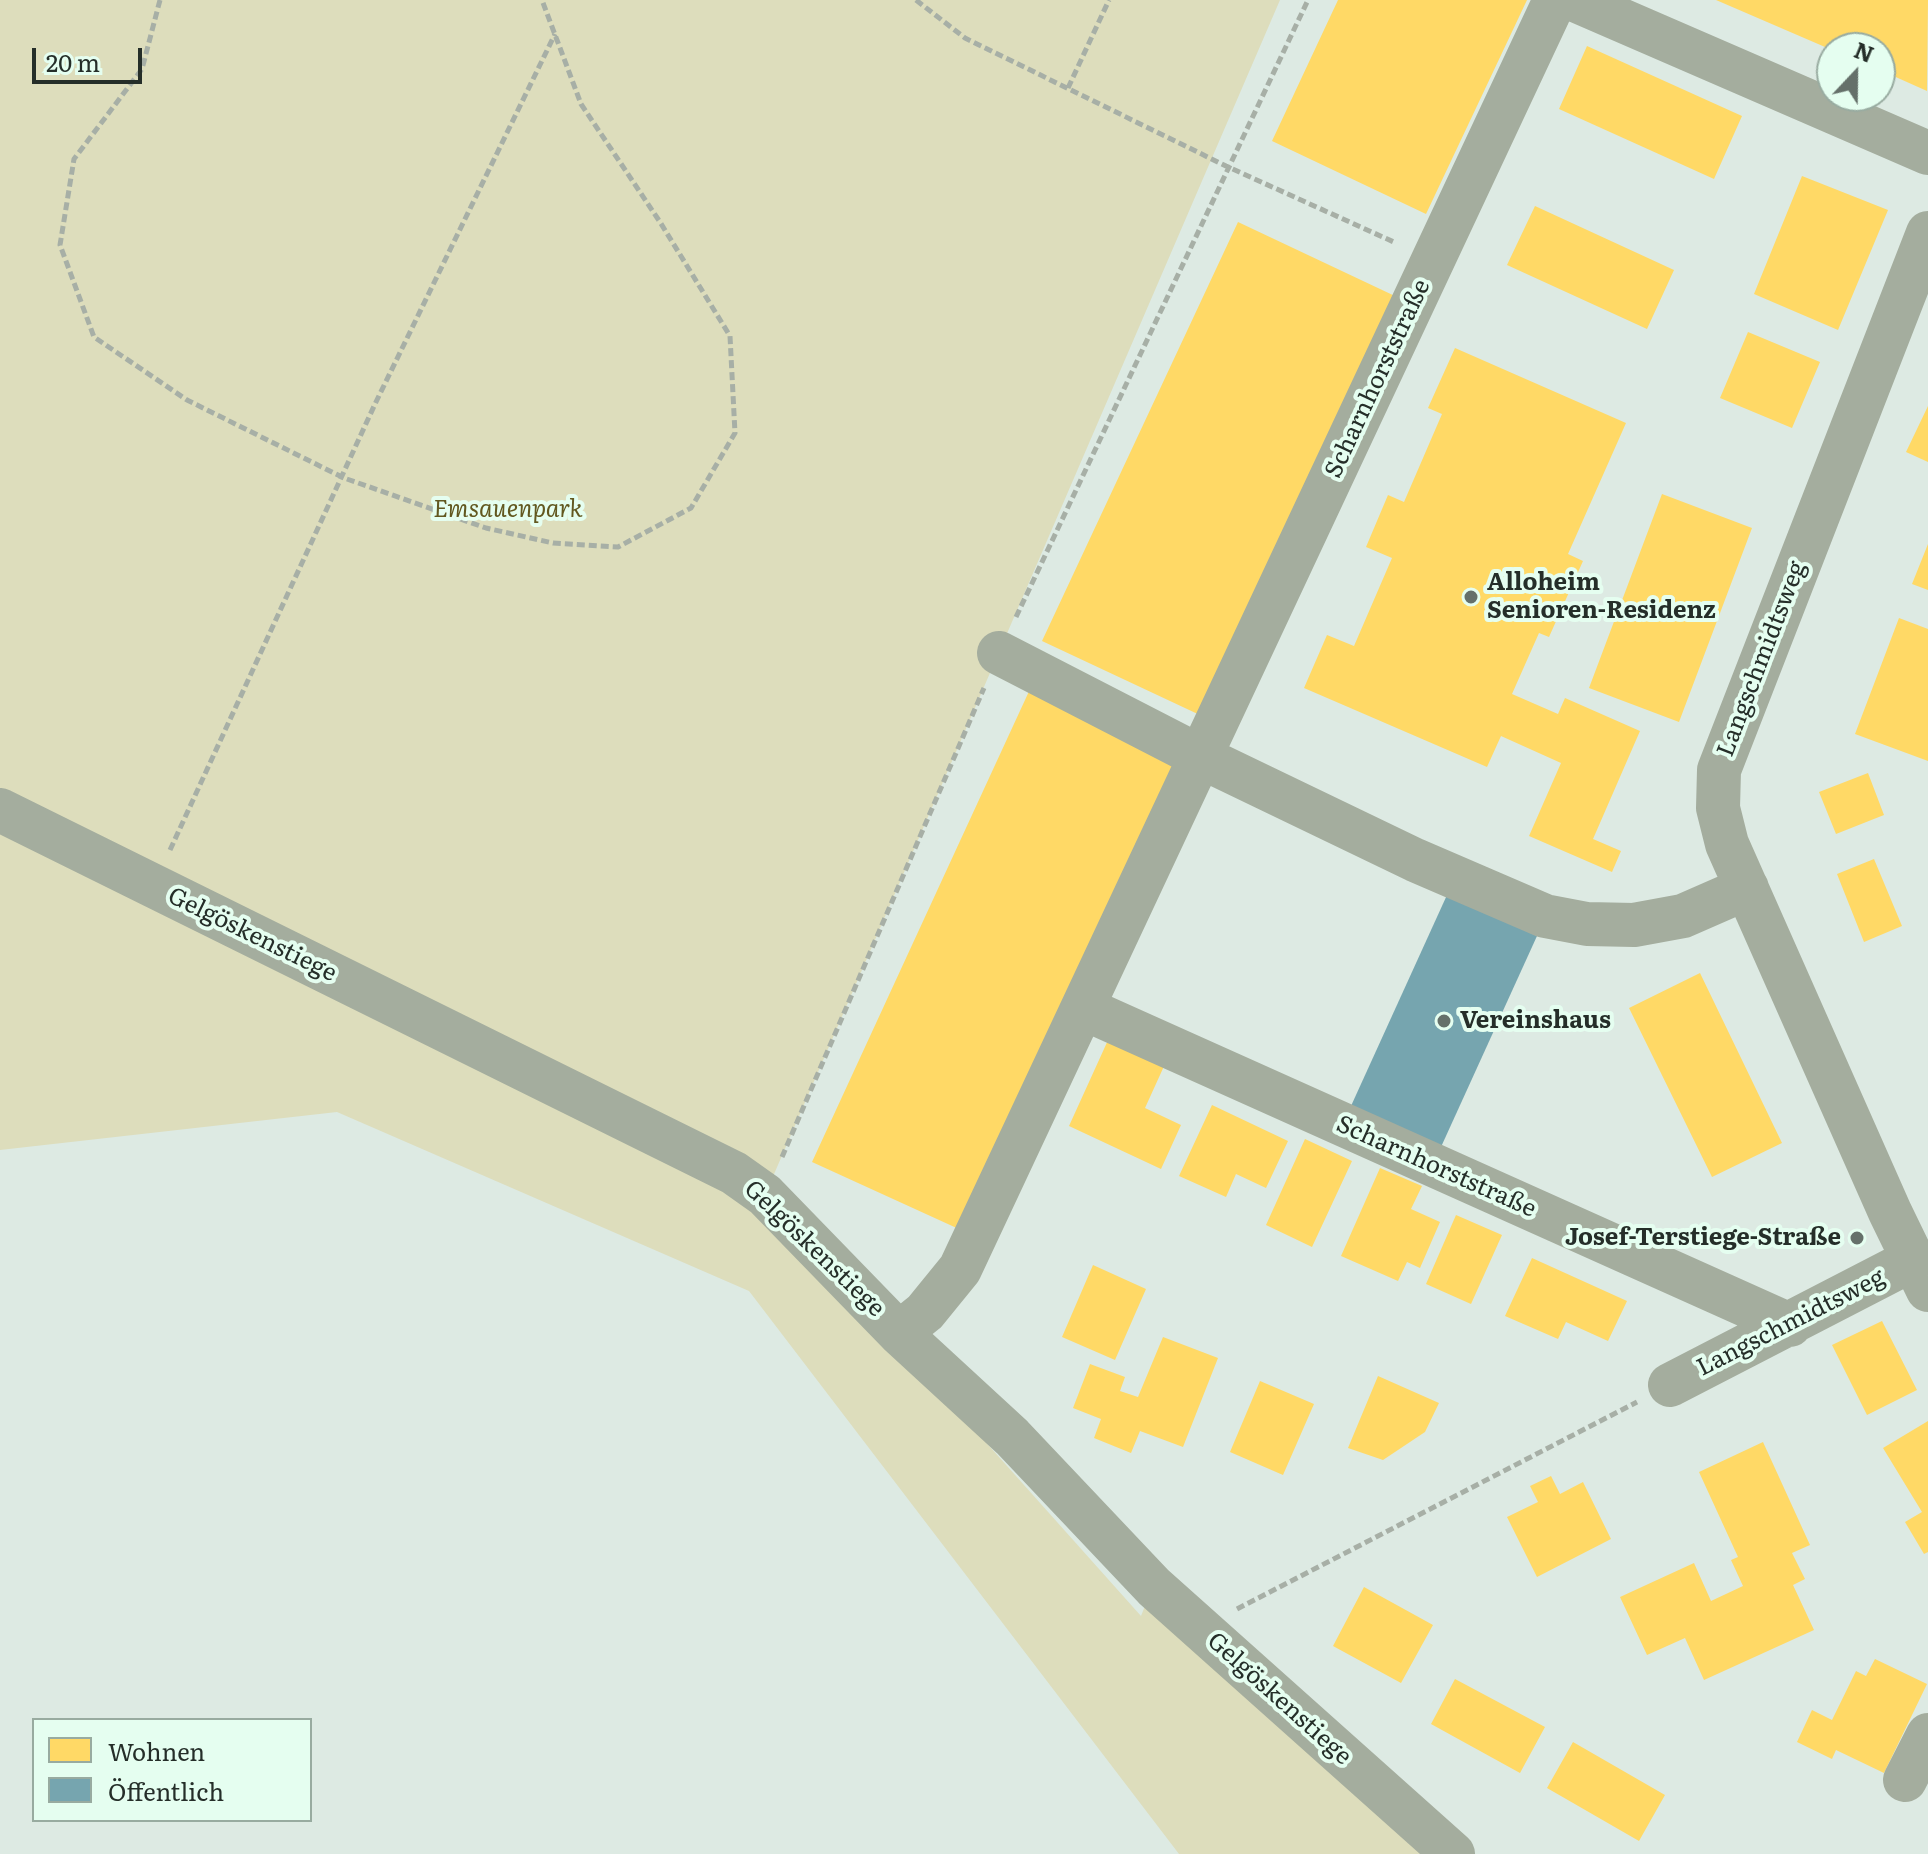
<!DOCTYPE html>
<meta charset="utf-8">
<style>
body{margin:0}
#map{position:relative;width:1928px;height:1854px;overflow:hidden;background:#ddeae3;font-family:Literata,serif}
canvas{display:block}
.legend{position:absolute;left:32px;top:1718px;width:280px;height:104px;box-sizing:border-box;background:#e5fef0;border:2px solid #98aba0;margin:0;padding:10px 14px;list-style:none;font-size:24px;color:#252e29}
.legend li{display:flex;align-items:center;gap:16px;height:40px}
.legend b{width:40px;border:2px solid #98aba0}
.north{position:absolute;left:1816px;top:32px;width:80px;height:80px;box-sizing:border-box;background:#e5fef0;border:2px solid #98aba0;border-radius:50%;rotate:22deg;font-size:22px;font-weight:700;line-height:32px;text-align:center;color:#252e29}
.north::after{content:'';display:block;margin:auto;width:28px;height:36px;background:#65706a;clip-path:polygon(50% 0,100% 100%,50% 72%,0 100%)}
.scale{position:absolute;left:32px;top:48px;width:110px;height:36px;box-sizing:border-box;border:4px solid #252e29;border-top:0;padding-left:10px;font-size:24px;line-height:28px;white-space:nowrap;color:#252e29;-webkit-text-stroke:6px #e5fef0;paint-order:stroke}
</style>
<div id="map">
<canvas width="1928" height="1854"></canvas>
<ul class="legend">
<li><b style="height:22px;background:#ffd966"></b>Wohnen</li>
<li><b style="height:22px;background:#76a5af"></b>Öffentlich</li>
</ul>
<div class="north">N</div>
<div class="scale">20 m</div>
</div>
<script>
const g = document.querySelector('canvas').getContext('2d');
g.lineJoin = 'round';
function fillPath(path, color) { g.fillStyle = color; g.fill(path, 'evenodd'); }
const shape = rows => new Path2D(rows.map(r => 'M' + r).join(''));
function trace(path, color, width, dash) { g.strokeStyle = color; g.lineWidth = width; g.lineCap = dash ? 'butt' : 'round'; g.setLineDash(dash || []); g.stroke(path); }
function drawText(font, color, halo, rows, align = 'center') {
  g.font = font + ' Literata,serif'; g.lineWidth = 8; g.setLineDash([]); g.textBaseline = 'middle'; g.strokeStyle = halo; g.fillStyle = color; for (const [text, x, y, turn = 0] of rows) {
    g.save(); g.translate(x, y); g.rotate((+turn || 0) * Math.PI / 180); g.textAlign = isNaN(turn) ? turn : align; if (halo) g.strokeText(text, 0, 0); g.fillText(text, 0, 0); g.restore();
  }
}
fillPath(shape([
 [0,0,1280,0,765,1195,1141,1616,1151,1591,1435,1854,1179,1854,749,1291,337,1112,0,1150]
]), '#ddddbc');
fillPath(shape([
 [1338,0,1527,0,1426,214,1272,141],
 [1716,0,1928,0,1927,91,1880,70,1880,48,1832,50],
 [1587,46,1742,116,1714,179,1559,109],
 [1802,176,1888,210,1838,330,1754,294],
 [1535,206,1674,270,1647,329,1507,265],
 [1238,222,1397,297,1202,716,1042,641],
 [1748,332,1820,362,1792,428,1720,398],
 [1455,348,1626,423,1568,554,1583,561,1549,637,1539,633,1512,694,1558,714,1565,698,1640,731,1593,839,1621,851,1612,872,1529,836,1561,763,1501,736,1487,767,1304,688,1327,635,1354,646,1392,558,1366,547,1388,495,1404,502,1442,414,1428,408],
 [1928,406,1928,462,1906,452],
 [1662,494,1752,528,1679,722,1589,688],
 [1928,544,1928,590,1912,584],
 [1899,618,1928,629,1928,761,1855,734],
 [1031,687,1179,755,961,1230,812,1162],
 [1868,773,1884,815,1836,834,1819,792],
 [1874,859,1902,926,1864,942,1837,874],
 [1700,973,1782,1143,1712,1177,1629,1008],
 [1109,1038,1165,1064,1145,1108,1181,1125,1161,1169,1069,1126],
 [1212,1105,1288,1141,1266,1188,1236,1174,1226,1197,1179,1176],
 [1305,1139,1352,1161,1312,1247,1266,1225],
 [1380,1168,1422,1186,1411,1209,1440,1222,1420,1268,1407,1262,1398,1281,1341,1256],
 [1456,1215,1502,1235,1471,1304,1426,1284],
 [1532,1258,1627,1301,1608,1341,1566,1322,1558,1339,1505,1316],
 [1093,1265,1146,1289,1115,1360,1062,1337],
 [1882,1321,1917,1390,1867,1415,1832,1345],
 [1163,1337,1218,1358,1183,1447,1140,1431,1131,1453,1094,1438,1101,1419,1073,1408,1090,1364,1125,1377,1120,1391,1138,1397],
 [1378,1376,1439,1403,1425,1432,1383,1460,1348,1448],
 [1260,1381,1314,1404,1283,1475,1230,1452],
 [1928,1421,1928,1552,1924,1554,1905,1522,1922,1512,1883,1448],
 [1763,1442,1810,1545,1792,1553,1805,1579,1793,1585,1814,1630,1704,1680,1685,1638,1647,1655,1620,1597,1694,1563,1711,1601,1743,1586,1731,1560,1738,1557,1699,1472],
 [1551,1476,1560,1494,1583,1482,1611,1539,1537,1577,1507,1517,1538,1502,1530,1486],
 [1364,1587,1433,1625,1401,1683,1333,1646],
 [1875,1659,1927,1684,1884,1773,1836,1750,1832,1759,1797,1742,1812,1710,1832,1720,1856,1671,1866,1676],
 [1455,1679,1545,1727,1520,1773,1431,1724],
 [1573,1742,1665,1795,1639,1841,1547,1788]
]), '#ffd966');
fillPath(shape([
 [1447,895,1537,936,1441,1147,1351,1106]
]), '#76a5af');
trace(shape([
 [160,0,142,69,74,159,60,245,94,337,187,400,344,478,486,528,553,543,618,547,691,508,735,433,730,336,660,222,581,104,542,0],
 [916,0,965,38,1226,166,1396,243],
 [1068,88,1109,0],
 [1016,617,1308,0],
 [170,850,375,404,555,34],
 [782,1157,984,688],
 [1237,1609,1637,1402]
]), '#a7afa6', 5, [8, 4]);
trace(shape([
 [1575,0,1928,153],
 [1928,233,1719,770,1718,808,1727,844,1890,1212,1928,1290],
 [999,653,1201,757,1415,860,1545,916,1587,924,1634,925,1683,916,1747,888],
 [0,810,734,1173,765,1195,899,1333,1012,1437,1154,1587,1453,1854],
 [1083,1008,1790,1325],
 [899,1333,925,1312,960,1269,1555,0],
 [1670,1385,1912,1260],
 [1905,1780,1928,1735]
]), '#a4ad9e', 44);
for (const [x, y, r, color] of [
 [1471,597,8,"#65706a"],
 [1444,1021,8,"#65706a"],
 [1857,1238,8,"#65706a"]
]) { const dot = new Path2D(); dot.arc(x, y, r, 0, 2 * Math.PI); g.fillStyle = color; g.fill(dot); trace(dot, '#e5fef0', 3); }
drawText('24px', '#252e29', '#e5fef0', [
 ["Scharnhorststraße",1378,379,-65],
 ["Langschmidtsweg",1762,659,-69],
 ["Gelgöskenstiege",252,935,26],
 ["Scharnhorststraße",1436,1167,24],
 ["Gelgöskenstiege",814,1249,44],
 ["Langschmidtsweg",1791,1323,-27],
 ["Gelgöskenstiege",1279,1699,42]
]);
drawText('italic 24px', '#625820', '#e5fef0', [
 ["Emsauenpark",508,510]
]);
drawText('bold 24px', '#252e29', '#e5fef0', [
 ["Alloheim",1487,583],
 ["Senioren-Residenz",1487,611],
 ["Vereinshaus",1460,1021],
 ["Josef-Terstiege-Straße",1841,1238,"right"]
], 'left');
</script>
